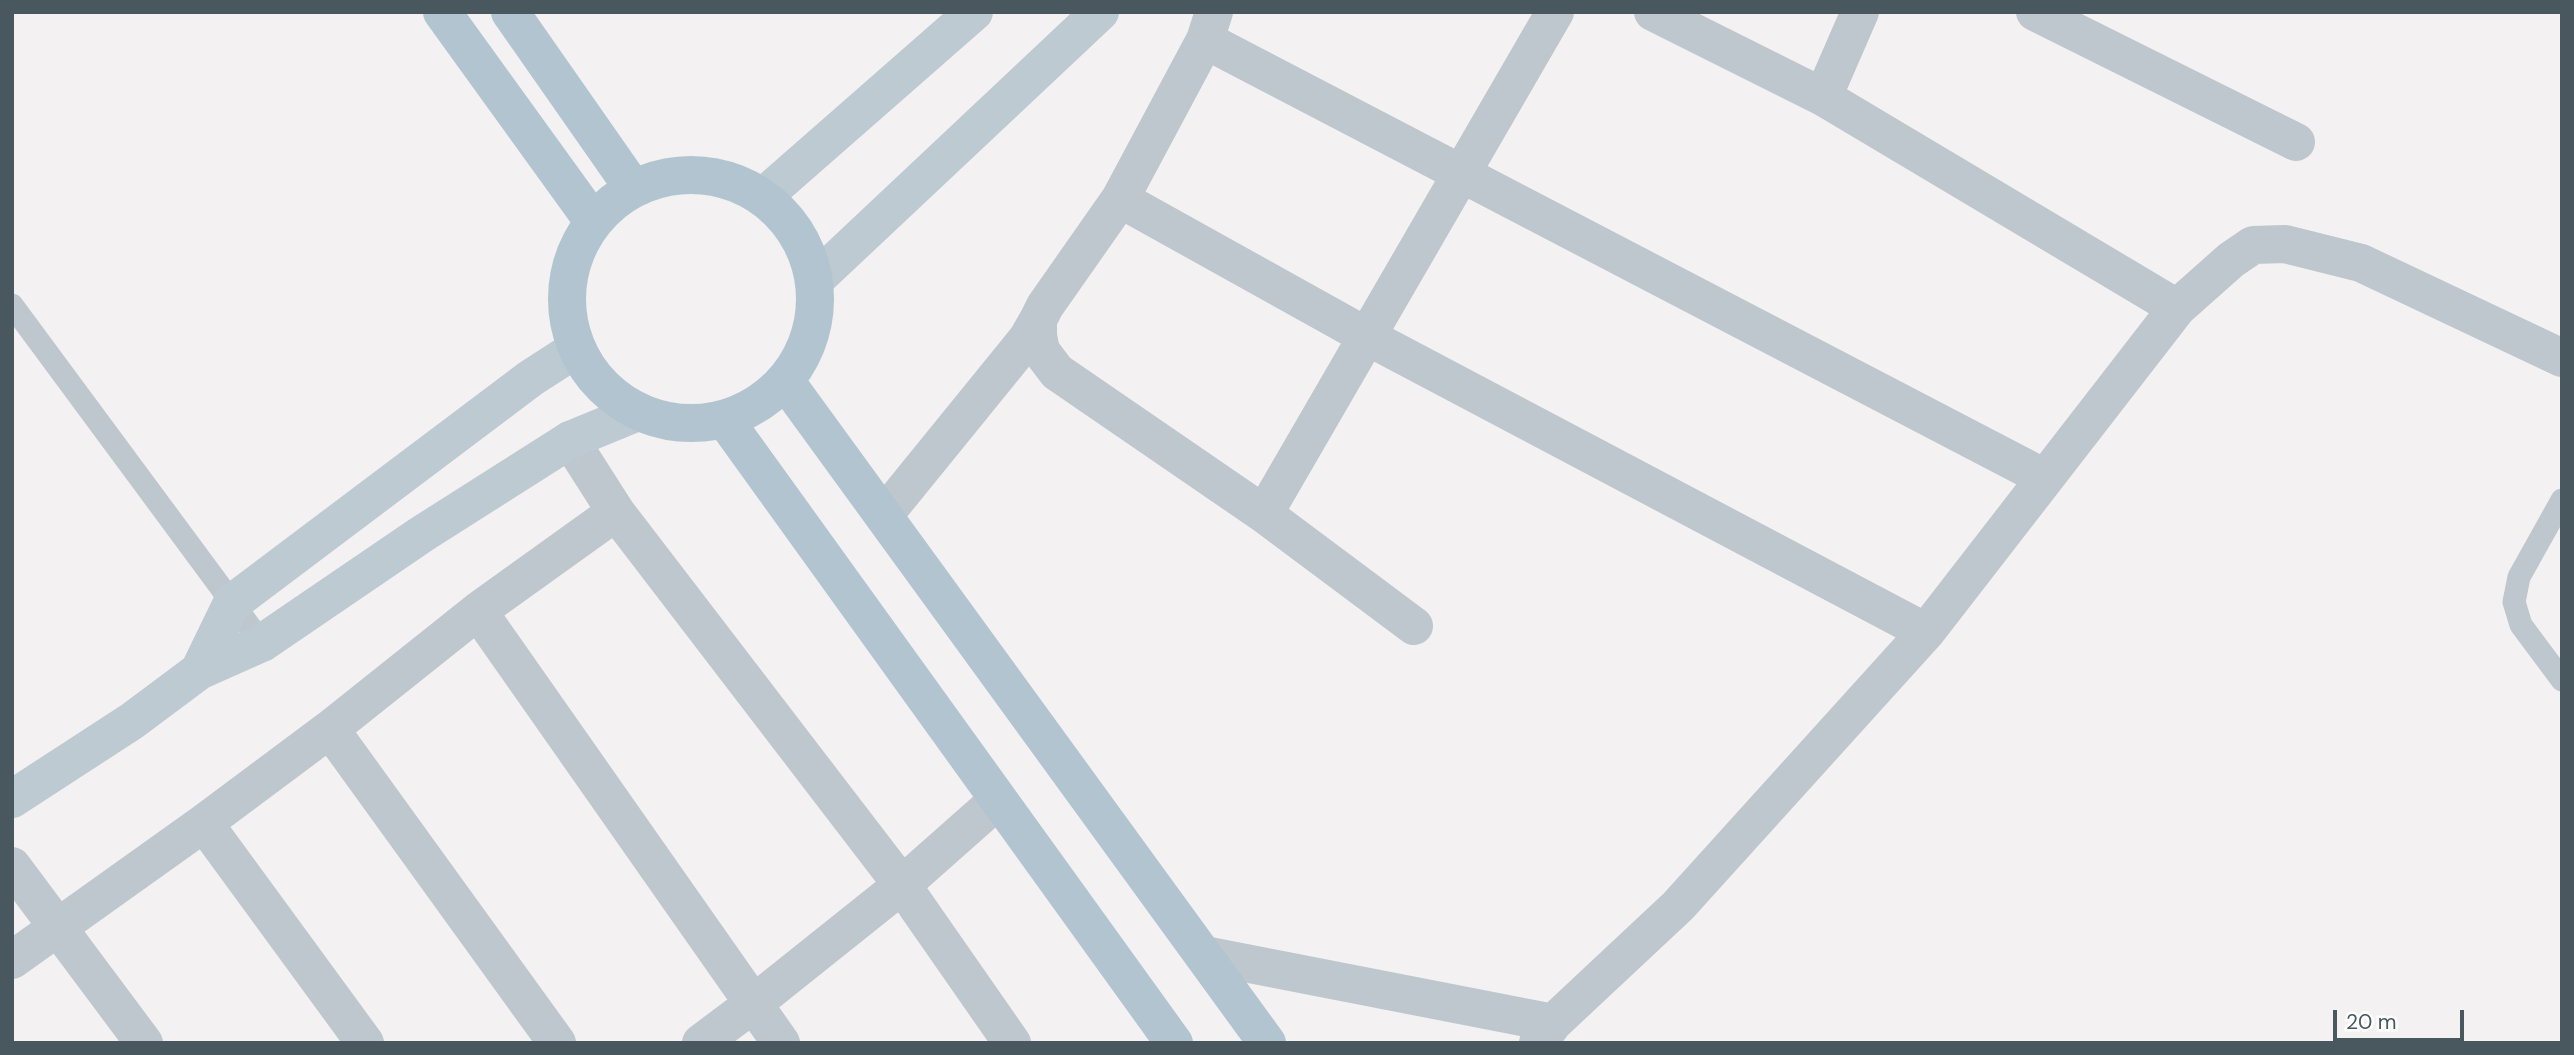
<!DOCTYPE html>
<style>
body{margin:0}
#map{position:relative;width:2574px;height:1055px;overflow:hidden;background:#f3f1f1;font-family:"DM Sans",sans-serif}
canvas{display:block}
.frame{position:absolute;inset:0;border:14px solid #49575e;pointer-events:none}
.scale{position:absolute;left:2333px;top:1010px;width:131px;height:32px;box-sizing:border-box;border:4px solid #49575e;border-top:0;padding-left:9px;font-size:21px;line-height:24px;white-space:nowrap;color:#49575e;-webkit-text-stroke:5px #fff;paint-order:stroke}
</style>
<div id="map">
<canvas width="2574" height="1055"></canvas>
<div class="frame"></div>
<div class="scale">20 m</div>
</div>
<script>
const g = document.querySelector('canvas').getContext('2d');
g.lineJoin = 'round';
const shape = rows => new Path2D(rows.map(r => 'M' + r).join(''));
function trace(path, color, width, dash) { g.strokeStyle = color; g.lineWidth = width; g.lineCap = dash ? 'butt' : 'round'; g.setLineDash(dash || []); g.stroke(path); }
trace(shape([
 [12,305,262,643],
 [2562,500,2519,577,2514,602,2521,625,2562,680]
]), '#bdc7cd', 23);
trace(shape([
 [1214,12,1205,40,1120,199,1045,306,1038,320,1038,336,1041,351,1057,372,1264,514,1414,626],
 [1653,12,1823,97,2177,308],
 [2035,12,2296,142],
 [1205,40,2045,478],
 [1823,97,1860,12],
 [1120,199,1368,337,1926,632],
 [570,440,616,512,902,885,1012,1043],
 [1264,514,1555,12],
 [884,515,1027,339,1038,320],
 [478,611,781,1043],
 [330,729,557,1043],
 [204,823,365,1043],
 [12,866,144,1043],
 [1204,955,1553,1023],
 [12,960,204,823,330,729,478,611,616,512],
 [701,1043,753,1004,902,885,998,800],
 [1538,1043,1553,1023,1678,906,1926,632,2177,308,2231,260,2253,245,2285,244,2361,263,2562,358]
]), '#bdc7cd', 38);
trace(shape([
 [764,196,974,12],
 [815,280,1100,12],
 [199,671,232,603,531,378,576,349],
 [12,799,132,721,199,671,262,643,422,534,570,440,638,412]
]), '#bdcad2', 38);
trace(shape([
 [442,12,593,221],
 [510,12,633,188],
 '567 299a124 124 0 1 1 248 0a124 124 0 1 1-248 0Z',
 [786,382,1267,1043],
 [725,420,1174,1043]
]), '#b1c4cf', 38);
</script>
